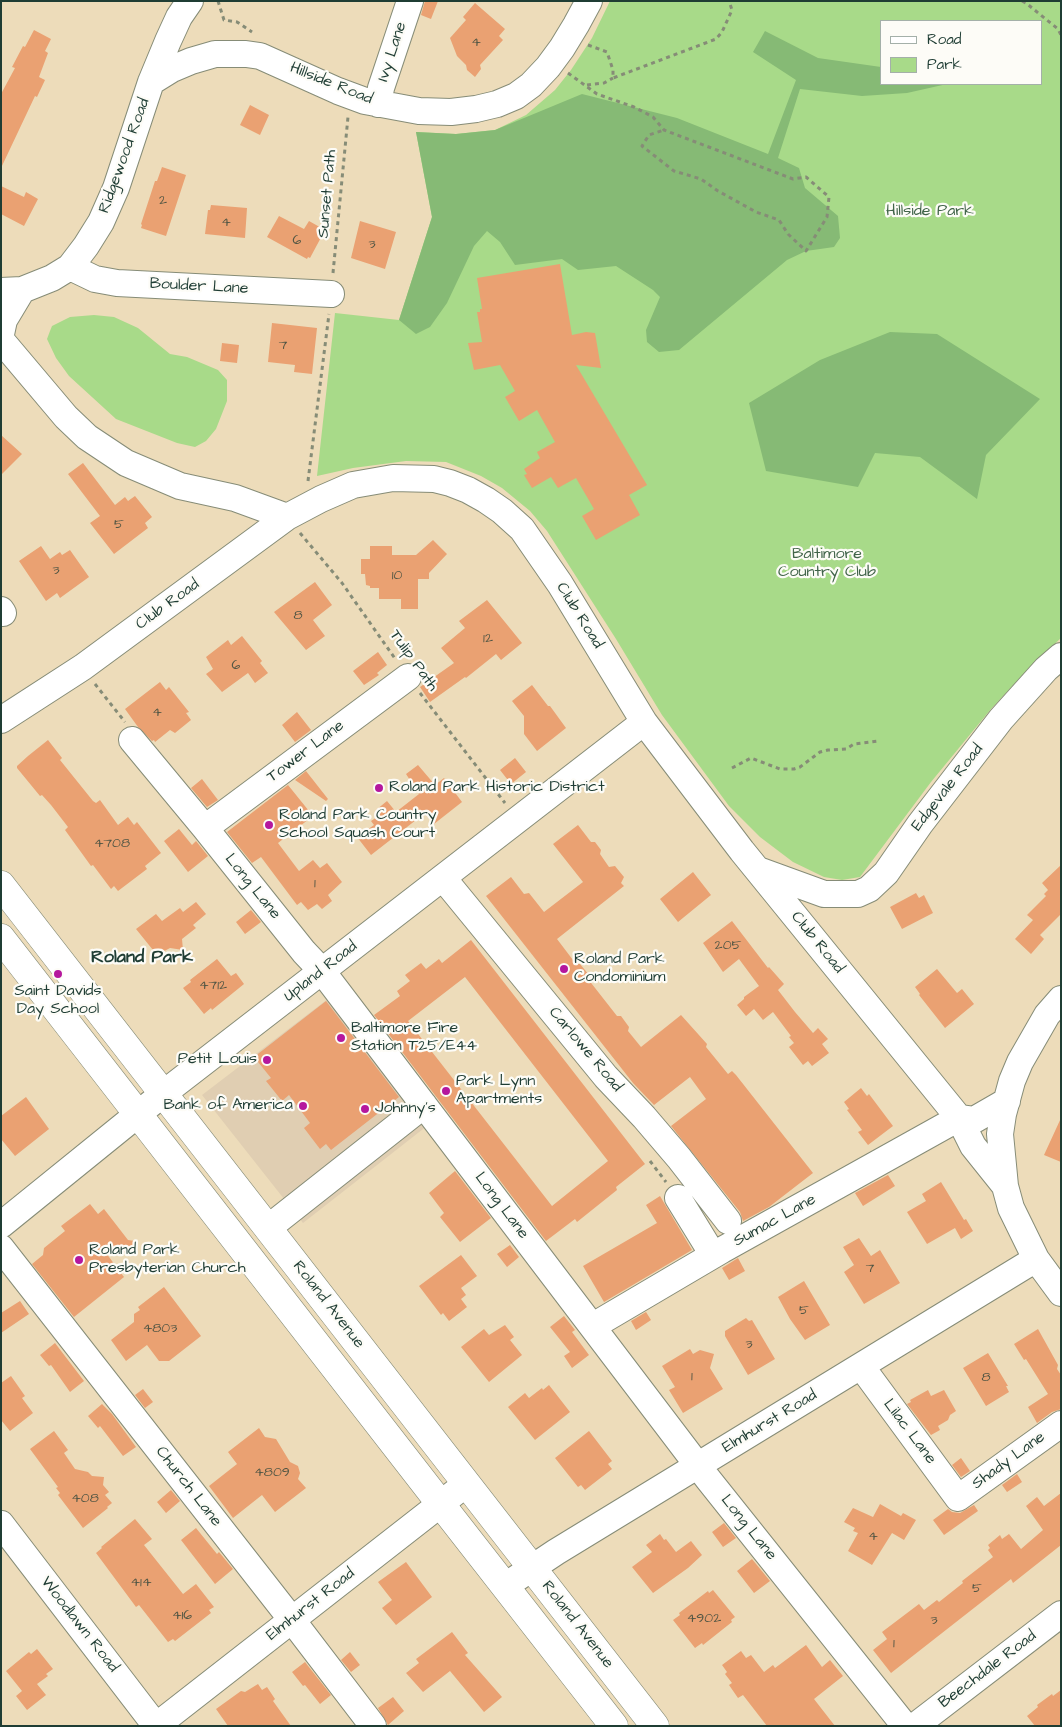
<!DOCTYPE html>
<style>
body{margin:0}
#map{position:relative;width:1062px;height:1727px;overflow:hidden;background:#eddcba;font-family:"Architects Daughter",sans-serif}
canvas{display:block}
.frame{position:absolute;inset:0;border:2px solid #1f3d34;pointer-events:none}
.legend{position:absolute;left:880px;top:20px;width:162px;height:65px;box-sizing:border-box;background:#fdfcf7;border:1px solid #a4b0a9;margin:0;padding:6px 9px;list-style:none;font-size:15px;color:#1f3d34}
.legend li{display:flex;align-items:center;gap:10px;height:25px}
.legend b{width:25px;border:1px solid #a4b0a9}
</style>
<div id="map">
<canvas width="1062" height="1727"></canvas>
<div class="frame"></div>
<ul class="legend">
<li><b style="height:6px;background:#fff"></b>Road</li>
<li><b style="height:14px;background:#a8da89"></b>Park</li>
</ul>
</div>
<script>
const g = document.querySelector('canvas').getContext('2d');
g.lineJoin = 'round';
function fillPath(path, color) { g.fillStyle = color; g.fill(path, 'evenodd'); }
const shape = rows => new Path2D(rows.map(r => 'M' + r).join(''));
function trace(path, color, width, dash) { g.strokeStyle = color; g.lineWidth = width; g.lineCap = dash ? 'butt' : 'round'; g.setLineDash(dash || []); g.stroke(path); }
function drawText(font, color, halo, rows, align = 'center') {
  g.font = font + ' "Architects Daughter",sans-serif'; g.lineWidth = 4.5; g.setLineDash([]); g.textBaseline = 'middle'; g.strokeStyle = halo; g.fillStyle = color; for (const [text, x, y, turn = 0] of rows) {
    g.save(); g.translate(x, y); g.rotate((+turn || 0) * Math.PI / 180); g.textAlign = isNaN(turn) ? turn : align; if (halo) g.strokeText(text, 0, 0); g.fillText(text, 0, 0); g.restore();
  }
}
fillPath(shape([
 [333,995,432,1122,303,1223,202,1095]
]), '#e0ceb2');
fillPath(shape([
 [610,1,1061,1,1061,638,1031,666,991,709,931,782,860,877,842,880,824,877,793,862,760,837,729,806,662,715,616,639,547,531,530,511,502,488,481,476,446,462,406,461,353,468,317,476,335,313,399,320,432,217,416,132,456,134,495,130,526,115,555,90,571,70,592,38],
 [881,21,1041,21,1041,84,881,84],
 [94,315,114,317,138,328,170,354,187,357,218,370,227,380,227,401,216,429,206,441,195,447,177,443,116,419,69,376,56,358,47,339,50,331,52,326,70,317]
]), '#a8da89');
fillPath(shape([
 [765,31,818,58,881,67,881,84,947,84,907,93,862,96,800,89,778,158,799,168,805,188,838,216,840,238,834,247,806,251,787,260,679,350,659,352,647,342,646,330,660,297,653,290,616,266,578,270,562,259,515,265,500,242,487,231,474,246,447,303,430,327,416,334,399,320,432,217,416,132,456,134,495,130,582,94,677,118,768,154,796,80,753,52],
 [890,332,937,334,1040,399,986,455,977,499,920,457,875,453,858,487,766,471,749,403,820,360]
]), '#86ba75');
fillPath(shape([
 [425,1,438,1,431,19,421,15],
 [475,3,505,29,499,36,503,40,480,65,481,69,475,77,467,70,466,65,457,56,450,38,466,20,463,17],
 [34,30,51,39,45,51,48,53,39,77,45,80,37,97,35,96,1,168,1,94,15,68,12,67,23,46,25,47],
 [250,105,269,115,260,135,240,125],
 [162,167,186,175,166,236,141,228,142,225,141,224,155,181,157,181],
 [1,186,24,197,26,192,38,199,24,226,1,214],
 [211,205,247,208,245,238,205,234,208,210,210,210],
 [279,216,304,229,309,221,325,230,310,258,308,257,307,259,267,237],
 [360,221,396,232,385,269,351,258],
 [560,264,572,335,586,332,595,333,601,368,576,365,647,485,629,495,640,515,596,540,582,516,594,509,576,478,558,488,551,477,532,488,524,475,527,474,524,469,540,458,537,452,555,442,537,410,519,421,505,397,515,391,500,365,474,370,468,343,482,342,477,312,480,312,480,309,482,309,477,278],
 [272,323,317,328,312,374,294,372,295,365,268,362],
 [222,343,239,345,237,363,220,361],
 [1,435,22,454,1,475],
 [83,463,115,505,125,497,128,501,135,496,152,517,145,523,148,528,114,554,90,523,100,516,68,474],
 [433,540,447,554,429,573,429,579,418,579,418,609,401,609,401,599,379,599,379,588,370,588,370,586,366,585,365,574,361,574,361,559,370,559,370,546,392,546,392,555,416,555],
 [41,546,50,559,60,552,62,555,70,550,89,577,60,598,57,593,46,601,19,561],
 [315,582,332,605,313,620,325,636,306,650,274,612],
 [487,600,522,643,501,660,496,654,466,678,465,677,430,702,420,687,454,663,441,648,465,628,459,621],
 [242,636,262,661,260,663,268,673,255,683,248,673,222,692,206,674,213,669,206,657,228,640,231,645],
 [378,652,387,665,377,673,379,675,364,685,353,671],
 [160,682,166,690,169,687,189,712,186,713,191,720,175,733,170,730,155,742,154,740,152,741,138,727,125,709],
 [532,685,548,706,550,706,566,728,537,751,524,734,524,716,512,701],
 [297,712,311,730,295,742,282,725],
 [48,740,62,758,60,760,93,801,96,803,100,800,118,825,128,817,134,825,137,822,161,853,145,866,147,869,118,891,114,886,111,889,93,865,91,866,65,830,68,827,51,805,42,795,40,796,17,768,17,766,28,756],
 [515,758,526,772,511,784,500,770],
 [418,765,435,785,444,778,462,802,434,824,425,813,371,855,357,837,374,825,371,821,380,815,376,810,387,801,396,812,419,794,406,774],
 [306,771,328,799,326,801,295,780],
 [202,779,218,800,207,807,191,788],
 [288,785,313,816,278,843,299,871,313,860,320,868,327,863,342,882,328,895,332,901,322,909,317,904,308,910,301,902,297,905,261,857,252,863,227,832],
 [578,825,591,842,595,842,601,850,600,854,609,867,615,866,624,877,621,883,624,886,557,939,576,964,580,964,589,975,588,979,617,1016,621,1016,629,1027,628,1031,641,1047,681,1015,707,1044,706,1047,728,1074,732,1071,736,1075,813,1173,769,1207,743,1221,740,1212,671,1126,706,1099,690,1077,654,1105,633,1083,486,896,511,877,524,894,529,893,544,912,583,882,553,844],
 [179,829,192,845,196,841,208,856,188,872,164,841],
 [1061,865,1061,914,1040,935,1044,939,1031,954,1015,939,1033,920,1027,915,1046,896,1044,894,1048,890,1042,883],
 [693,872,711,895,678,922,660,899],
 [916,893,919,898,924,895,933,913,902,929,890,907],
 [196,902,206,914,193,925,196,928,182,939,183,950,170,948,157,955,136,929,156,914,162,921,180,908,183,912],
 [251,910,261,922,245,934,236,922],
 [732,921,768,968,769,967,784,984,778,990,795,1012,813,1033,818,1028,828,1039,822,1044,829,1053,812,1066,808,1061,803,1065,789,1047,794,1043,789,1037,791,1036,773,1012,763,1020,754,1009,746,1016,737,1005,744,999,744,997,759,986,739,959,723,972,703,943],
 [471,940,645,1164,616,1187,617,1190,577,1222,575,1219,546,1241,374,1015,400,996,397,991,410,981,405,975,421,963,426,969,439,959,442,963],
 [465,977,608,1161,552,1206,408,1021],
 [217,959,231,976,236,973,244,984,212,1010,211,1008,204,1014,183,988,191,982,190,980],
 [937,969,957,993,962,989,974,1004,945,1028,919,995,920,994,915,987],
 [326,1001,399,1097,331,1150,326,1144,320,1149,304,1128,310,1123,289,1095,282,1101,266,1081,271,1078,254,1057],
 [861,1088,867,1096,869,1094,893,1126,868,1145,858,1132,862,1130,847,1110,849,1109,844,1102],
 [26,1097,49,1129,15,1156,1,1139,1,1116],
 [1061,1118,1061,1162,1044,1155],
 [455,1171,491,1218,460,1242,440,1217,444,1213,429,1193],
 [888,1175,895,1186,863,1206,855,1193],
 [941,1182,964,1220,966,1219,973,1231,961,1239,955,1228,927,1244,907,1212,926,1201,922,1194],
 [660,1196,692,1250,604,1302,583,1266,657,1223,646,1205],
 [90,1204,98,1214,104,1209,128,1240,135,1241,133,1254,103,1249,124,1277,74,1317,32,1264,43,1255,44,1248,65,1231,61,1226],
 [859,1238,871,1256,880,1250,900,1283,864,1304,844,1272,854,1265,843,1247],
 [510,1245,519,1257,507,1267,497,1254],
 [461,1255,477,1276,461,1288,466,1295,461,1299,467,1307,449,1321,443,1313,441,1315,419,1286],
 [738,1258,745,1271,729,1280,722,1268],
 [804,1281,830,1325,805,1340,790,1319,778,1297],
 [164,1287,201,1336,169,1361,159,1361,147,1345,126,1361,111,1340,134,1322,134,1314,140,1310,138,1307],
 [20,1301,29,1314,1,1333,1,1313],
 [646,1312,651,1320,636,1330,631,1321],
 [564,1316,575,1330,572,1332,589,1355,572,1368,564,1356,570,1352,550,1327],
 [746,1318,749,1321,752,1320,775,1359,748,1375,725,1336,725,1331],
 [505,1325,514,1337,510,1340,522,1355,489,1382,461,1347,484,1329,489,1335],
 [1038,1329,1058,1365,1057,1369,1061,1375,1061,1409,1052,1412,1037,1423,1028,1407,1048,1394,1026,1359,1024,1360,1014,1344],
 [55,1343,84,1381,70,1392,51,1365,49,1366,40,1355],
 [690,1349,693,1354,700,1350,714,1354,710,1368,723,1389,683,1413,669,1390,675,1387,662,1366],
 [988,1353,1008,1386,1006,1386,1009,1392,986,1406,963,1368],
 [11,1376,25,1396,22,1398,33,1413,10,1431,1,1420,1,1383],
 [549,1385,570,1412,535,1440,508,1407,525,1393,529,1398,542,1388,543,1390],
 [143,1389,153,1402,145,1408,135,1395],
 [928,1390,931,1396,944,1390,956,1411,950,1415,948,1420,938,1426,940,1430,931,1435,907,1404,911,1402,910,1400],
 [102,1404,112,1414,136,1447,123,1456,100,1426,98,1428,88,1416],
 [259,1428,265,1437,276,1439,290,1462,298,1466,300,1473,298,1479,306,1488,275,1512,262,1495,233,1518,209,1486,237,1464,228,1452],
 [54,1431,68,1450,64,1453,75,1469,88,1472,92,1476,104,1477,103,1485,109,1492,105,1495,112,1503,107,1507,108,1508,83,1528,58,1495,60,1493,56,1488,58,1487,30,1449],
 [589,1431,612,1461,608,1464,612,1469,585,1490,581,1485,578,1487,555,1458],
 [961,1458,970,1471,961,1477,952,1465],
 [1017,1474,1022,1482,1007,1492,1002,1485],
 [171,1490,180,1501,166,1513,157,1502],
 [1061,1493,1061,1545,1013,1583,1011,1579,891,1673,873,1650,887,1639,882,1632,919,1604,924,1610,937,1600,939,1602,963,1583,962,1581,993,1557,988,1550,990,1548,988,1545,1000,1535,1002,1539,1009,1534,1021,1549,1043,1530,1026,1506,1037,1497,1044,1506],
 [880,1504,901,1516,903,1513,916,1520,904,1540,892,1533,872,1565,848,1551,858,1533,853,1531,855,1528,844,1522,853,1508,873,1517],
 [974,1505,978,1511,944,1535,933,1520,948,1509,952,1512,960,1513],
 [135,1519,152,1539,144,1545,183,1594,196,1584,214,1607,209,1610,211,1613,175,1641,173,1639,168,1642,139,1605,136,1607,96,1553,102,1548,101,1547],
 [724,1523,736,1538,723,1547,712,1532],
 [196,1528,217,1554,219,1552,233,1569,215,1584,181,1540],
 [660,1534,664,1540,666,1539,676,1552,691,1541,702,1555,688,1568,653,1593,632,1567,652,1552,646,1545],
 [752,1559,770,1581,754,1593,737,1571],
 [406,1562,432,1597,396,1625,382,1608,392,1600,378,1582],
 [713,1590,735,1617,731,1620,732,1622,703,1645,702,1643,695,1648,673,1620,680,1615,679,1613,708,1591,709,1593],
 [452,1632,468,1653,465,1655,502,1697,484,1712,450,1671,423,1692,406,1673,419,1663,416,1659],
 [806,1645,822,1667,830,1660,843,1676,814,1699,835,1726,767,1726,743,1695,738,1698,729,1685,732,1683,725,1674,727,1672,722,1665,741,1651,746,1658,751,1655,764,1672,773,1665,775,1668],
 [37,1649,53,1669,46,1674,48,1676,37,1684,46,1695,27,1710,16,1696,22,1691,6,1671,29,1652,31,1654],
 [350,1652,360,1665,351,1672,341,1660],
 [305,1662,331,1695,320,1704,305,1685,303,1686,292,1672],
 [258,1684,262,1690,267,1687,275,1699,273,1701,291,1726,228,1726,216,1709,241,1691,245,1692],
 [1061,1690,1061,1726,1035,1726,1027,1716,1038,1707,1037,1705,1052,1694,1053,1696],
 [393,1697,404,1711,388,1725,378,1708]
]), '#eaa172');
const minor = shape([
 [151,82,172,69,191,61,215,54,246,54,260,56,338,91,365,101,419,111,451,112,476,109,497,104,516,96,531,85,548,67,562,48,576,25,589,1],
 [378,104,381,88,410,1],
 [70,267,95,279,117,283,331,294],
 [1,291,22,290,52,278,70,267,86,246,101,222,116,188,151,82,168,41,179,17,190,1],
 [1,334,4,320,22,290],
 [1,340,66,417,87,437,126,463,180,486,235,498,287,517],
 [1,610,3,613],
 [1,720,83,667,287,517,321,499,353,485,393,478,434,479,450,483,468,490,486,500,502,511,522,529,560,584,644,722,742,851,959,1118,973,1146,1005,1186],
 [132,740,205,828,304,952,322,971,708,1479,905,1726],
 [205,828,408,677],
 [758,870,824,894,858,894,869,889,886,873,920,824,1001,719,1046,669,1061,656],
 [443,878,606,1077,644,1117,679,1158,728,1221],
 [1061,999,1047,1015,1020,1062,1012,1081,1003,1114,1000,1134,1005,1186,1011,1208,1036,1259,1061,1293],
 [678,1198,713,1255],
 [1,1225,164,1093,644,722],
 [268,1228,424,1105],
 [1,1248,292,1620,373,1726],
 [593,1326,722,1250,959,1118,974,1120,1007,1101],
 [861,1366,958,1498,1061,1424],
 [1,1524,156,1726],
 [505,1586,556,1552,1036,1259],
 [156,1726,466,1484],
 [915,1726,1061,1614]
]);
const major = shape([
 [1,885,655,1726],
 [1,938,429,1489,614,1726]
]);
trace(minor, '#868c77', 28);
trace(major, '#868c77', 29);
trace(shape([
 [218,1,224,20,237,22,252,32],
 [1022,1,1026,3,1058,29,1061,35],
 [588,45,607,52,613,70,613,78,716,39,722,32,732,10,729,1],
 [568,73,597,94,634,107,653,117,664,130,793,179,806,177,829,197,827,217,806,251,788,234,779,220,756,212,718,191,701,179,674,171,642,146,649,135,664,130],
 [587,85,604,83,613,78],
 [333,273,348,117],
 [308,481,329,314],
 [300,533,342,583,396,660],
 [95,684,125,722],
 [420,693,505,803],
 [732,768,751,758,780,769,794,769,800,767,820,752,828,750,846,749,854,744,878,741],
 [650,1161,666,1182]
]), '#868c77', 3, [4, 4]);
trace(minor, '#fff', 26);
trace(major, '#fff', 28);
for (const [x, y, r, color] of [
 [379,788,5,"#b5179e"],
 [269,825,5,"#b5179e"],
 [564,969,5,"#b5179e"],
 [58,974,5,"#b5179e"],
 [341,1038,5,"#b5179e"],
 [267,1060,5,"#b5179e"],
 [446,1091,5,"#b5179e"],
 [303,1106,5,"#b5179e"],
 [365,1109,5,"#b5179e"],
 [79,1260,5,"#b5179e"]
]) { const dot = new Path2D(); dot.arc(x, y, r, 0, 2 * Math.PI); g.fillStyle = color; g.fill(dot); trace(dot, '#fdfcf7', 2); }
drawText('14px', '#525644', null, [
 ["4",476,43],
 ["2",163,201],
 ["4",226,223],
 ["6",297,241],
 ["3",372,245],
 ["7",283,346],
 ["5",119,525],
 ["3",56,571],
 ["10",397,576],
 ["8",298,616],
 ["12",488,639],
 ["6",236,666],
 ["4",157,713],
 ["4708",112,844],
 ["1",315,884],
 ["205",728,946],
 ["4712",213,986],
 ["7",870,1269],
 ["5",804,1311],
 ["4803",160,1329],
 ["3",749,1345],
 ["1",692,1377],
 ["8",986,1378],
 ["4809",272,1473],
 ["408",85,1499],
 ["4",873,1537],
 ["414",141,1583],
 ["5",977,1589],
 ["416",182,1616],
 ["4902",704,1619],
 ["3",934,1621],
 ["1",894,1644]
]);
drawText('16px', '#1f3d34', '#fdfcf7', [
 ["Ivy Lane",393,52,-72],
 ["Hillside Road",331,84,22],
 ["Ridgewood Road",125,156,-70],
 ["Sunset Path",328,194,-85],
 ["Boulder Lane",199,287,3],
 ["Club Road",168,605,-36],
 ["Club Road",579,616,58],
 ["Tulip Path",413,661,54],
 ["Tower Lane",306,752,-37],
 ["Edgevale Road",948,788,-52],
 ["Long Lane",252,887,51],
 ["Club Road",817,943,51],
 ["Upland Road",321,972,-38],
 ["Carlowe Road",585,1050,50],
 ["Long Lane",501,1206,53],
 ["Sumac Lane",775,1221,-29],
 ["Roland Avenue",328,1305,52],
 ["Elmhurst Road",770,1422,-31],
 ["Lilac Lane",909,1432,53],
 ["Shady Lane",1009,1461,-36],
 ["Church Lane",188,1487,52],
 ["Long Lane",748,1528,51],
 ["Elmhurst Road",311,1605,-38],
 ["Woodlawn Road",79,1625,52],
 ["Roland Avenue",577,1625,52],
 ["Beechdale Road",988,1670,-37]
]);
drawText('16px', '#416449', '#fdfcf7', [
 ["Hillside Park",930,212],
 ["Baltimore",827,555],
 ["Country Club",827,573]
]);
drawText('16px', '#1f3d34', '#fdfcf7', [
 ["Roland Park Historic District",389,788],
 ["Roland Park Country",279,816],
 ["School Squash Court",279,834],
 ["Roland Park",574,960],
 ["Condominium",574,978],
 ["Saint Davids",58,992,"center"],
 ["Day School",58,1010,"center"],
 ["Baltimore Fire",351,1029],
 ["Station T25/E44",351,1047],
 ["Petit Louis",257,1060,"right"],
 ["Park Lynn",456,1082],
 ["Apartments",456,1100],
 ["Bank of America",293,1106,"right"],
 ["Johnny's",375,1109],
 ["Roland Park",89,1251],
 ["Presbyterian Church",89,1269]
], 'left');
drawText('bold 18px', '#1f3d34', '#fdfcf7', [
 ["Roland Park",142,958]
]);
</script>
